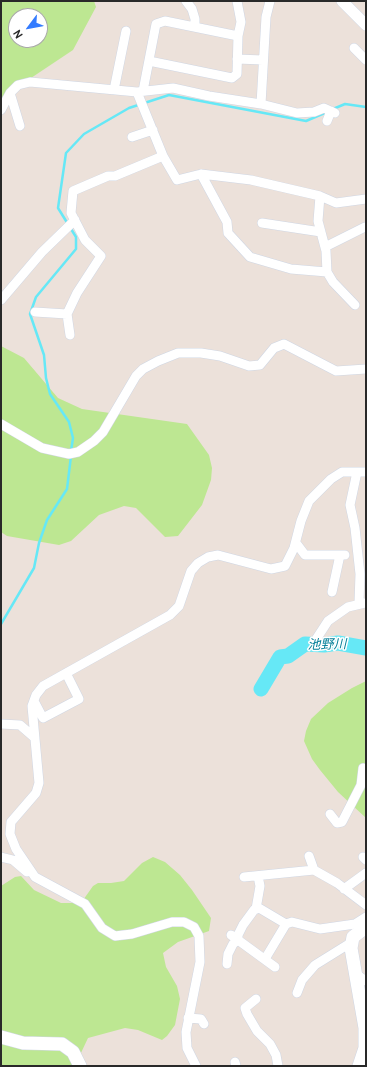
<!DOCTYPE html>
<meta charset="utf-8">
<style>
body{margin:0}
#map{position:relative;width:367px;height:1067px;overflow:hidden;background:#ece1da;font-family:Overpass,sans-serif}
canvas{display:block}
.frame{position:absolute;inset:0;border:2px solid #292929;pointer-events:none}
.north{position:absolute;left:8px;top:8px;width:40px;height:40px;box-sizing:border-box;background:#fff;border:1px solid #a9a9a9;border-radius:50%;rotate:238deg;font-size:11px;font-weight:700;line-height:16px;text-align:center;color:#292929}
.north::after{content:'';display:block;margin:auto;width:14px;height:18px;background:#347cff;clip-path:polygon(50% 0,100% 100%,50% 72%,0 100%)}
</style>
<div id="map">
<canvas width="367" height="1067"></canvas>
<div class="frame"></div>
<div class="north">N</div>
</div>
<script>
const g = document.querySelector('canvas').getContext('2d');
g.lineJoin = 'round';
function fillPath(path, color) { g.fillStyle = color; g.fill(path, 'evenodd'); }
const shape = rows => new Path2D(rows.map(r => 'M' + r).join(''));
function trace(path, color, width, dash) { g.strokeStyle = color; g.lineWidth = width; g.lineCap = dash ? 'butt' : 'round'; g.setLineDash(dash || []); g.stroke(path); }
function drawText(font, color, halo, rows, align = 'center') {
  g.font = font + ' Overpass,"Noto Sans JP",sans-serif'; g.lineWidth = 3; g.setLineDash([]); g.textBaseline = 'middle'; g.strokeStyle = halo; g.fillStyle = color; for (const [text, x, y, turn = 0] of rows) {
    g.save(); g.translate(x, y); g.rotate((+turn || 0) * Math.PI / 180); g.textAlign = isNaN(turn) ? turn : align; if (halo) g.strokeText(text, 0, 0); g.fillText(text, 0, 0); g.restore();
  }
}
fillPath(shape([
 [1,1,94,1,96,7,73,50,1,98],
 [16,16,40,16,40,40,16,40],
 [1,346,24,358,58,398,82,409,187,424,209,455,212,468,211,480,202,505,178,536,165,537,136,508,124,506,99,515,71,541,59,545,7,536,1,532],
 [366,681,366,818,338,792,320,770,312,759,304,741,306,731,311,719,328,703,352,688],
 [153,857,165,862,180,875,192,890,211,918,209,931,178,942,163,953,166,967,177,986,180,999,175,1025,167,1036,162,1040,138,1030,125,1028,88,1038,80,1055,80,1066,1,1066,1,886,15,877,21,876,34,890,61,903,81,903,93,886,98,883,111,883,124,881,142,863]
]), '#bde792');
trace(shape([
 [333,109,345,104,366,107],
 [71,451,73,438,69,422,50,394,46,378,44,355,30,314,36,297,76,249,76,237,58,208,66,153,84,134,129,108,169,95,306,121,327,112],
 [1,624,34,568,39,543,47,520,67,489,71,456]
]), '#66e8f6', 2.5);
trace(shape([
 [261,689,280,657,288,656,305,644,324,645,338,643,366,648]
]), '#66e8f6', 15);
const minor = shape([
 [186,1,192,9,195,19,195,27],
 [237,1,241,22,238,36],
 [354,48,366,60],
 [237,59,263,60],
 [114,90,126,31],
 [143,91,156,24,165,21,238,36,237,74,232,78,149,61],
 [137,92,163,156,177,180,201,174,251,180,320,196,336,203,366,199],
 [10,93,20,126],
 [261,104,297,113,314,112,324,108,335,113],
 [1,110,10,93,18,85,30,82,137,92,173,88,209,96,261,104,266,17,270,1],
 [327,121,331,111],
 [132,137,153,130],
 [201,174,227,222,228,233,250,257,291,269,327,272,326,251,318,221,320,196],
 [262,223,321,232],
 [325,247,365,227],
 [327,272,333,282,355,305],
 [1,300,42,252,75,220],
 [35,312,67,314],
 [70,335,67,314,77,293,101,256,85,240,71,213,73,191,108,176,115,176,163,156],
 [1,424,42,448,69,454,78,452,94,441,103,432,136,376,143,369,158,361,178,353,201,353,220,356,249,366,260,365,274,348,284,344,336,371,366,369],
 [357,472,350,505,355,528,360,574,359,603],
 [296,543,305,555,345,555],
 [332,592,340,555],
 [315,641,328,621,348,607,365,603],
 [34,701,43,718,79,699,66,673],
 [1,724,20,725,35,738],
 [330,814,337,823,342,822,361,785,363,768],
 [309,856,314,870],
 [1,857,13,860,27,872],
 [363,857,366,860],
 [244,877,314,870,337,883,366,905],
 [344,889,366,873],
 [256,909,260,886,258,876],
 [231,935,238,940,238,935,243,925,254,910,259,908,286,924,292,922,320,929,355,924,366,917],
 [265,959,286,924],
 [227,964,228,954,233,944,238,940,275,967],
 [356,974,366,981],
 [297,993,302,980,315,965,352,942],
 [256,999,245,1008,247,1014,257,1031,270,1044,276,1055,278,1066],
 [188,1018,201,1019,204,1024],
 [235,1062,236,1066],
 [196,1066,187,1048,186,1032,200,962,199,936,194,927,184,922,172,922,132,934,115,936,102,928,85,904,35,877,16,849,10,834,11,822,36,793,39,783,32,706,36,695,43,686,170,615,179,606,191,571,198,563,208,557,218,555,271,569,285,566,294,548,301,521,309,501,331,479,342,472,366,472]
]);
const tertiary = shape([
 [342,1,366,25]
]);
const secondary = shape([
 [1,1037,23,1043,62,1044,73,1052,80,1066],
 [359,1066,365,1048,365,1028,351,948,353,937,366,927]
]);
trace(minor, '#cfd6e3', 10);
trace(tertiary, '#cfd6e3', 12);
trace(secondary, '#cfd6e3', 14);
trace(minor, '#fff', 9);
trace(tertiary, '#fff', 11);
trace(secondary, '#fff', 13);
drawText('italic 13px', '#06809a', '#fff', [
 ["池野川",327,646,-1]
]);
</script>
